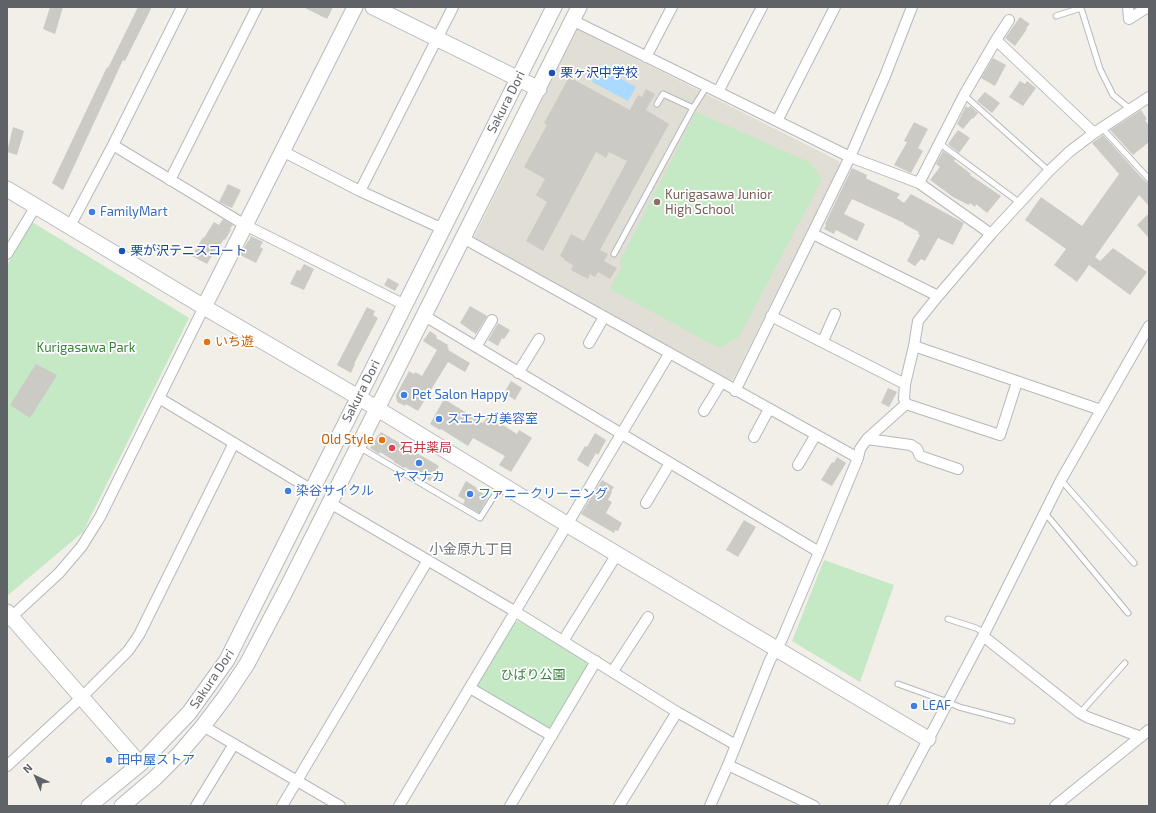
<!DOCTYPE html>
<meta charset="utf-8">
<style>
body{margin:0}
#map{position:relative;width:1156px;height:813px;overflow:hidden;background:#f1efe8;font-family:"Exo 2",sans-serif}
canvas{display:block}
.frame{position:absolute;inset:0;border:8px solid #5f6368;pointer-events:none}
.north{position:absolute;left:16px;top:757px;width:40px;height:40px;-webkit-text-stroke:3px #fff;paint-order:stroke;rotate:316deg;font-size:11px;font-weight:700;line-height:16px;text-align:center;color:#5f6368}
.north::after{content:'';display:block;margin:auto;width:14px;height:18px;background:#5f6368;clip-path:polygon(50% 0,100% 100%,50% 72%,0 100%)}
</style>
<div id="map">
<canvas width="1156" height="813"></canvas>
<div class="frame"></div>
<div class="north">N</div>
</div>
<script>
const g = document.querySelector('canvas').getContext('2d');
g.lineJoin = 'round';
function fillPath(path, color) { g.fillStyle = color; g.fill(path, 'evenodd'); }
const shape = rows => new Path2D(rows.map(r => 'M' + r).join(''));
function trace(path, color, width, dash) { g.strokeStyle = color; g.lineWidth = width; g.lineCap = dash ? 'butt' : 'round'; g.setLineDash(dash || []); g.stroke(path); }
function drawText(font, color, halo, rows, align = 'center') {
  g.font = font + ' "Exo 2","Noto Sans JP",sans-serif'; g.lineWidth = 3.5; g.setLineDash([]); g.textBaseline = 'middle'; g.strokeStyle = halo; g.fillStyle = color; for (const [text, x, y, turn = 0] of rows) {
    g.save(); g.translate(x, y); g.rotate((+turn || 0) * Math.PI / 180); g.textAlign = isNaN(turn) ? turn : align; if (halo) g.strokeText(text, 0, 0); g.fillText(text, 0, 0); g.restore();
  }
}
fillPath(shape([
 [577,29,839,161,840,165,733,380,729,379,473,239]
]), '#e1ded6');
fillPath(shape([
 [696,112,809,162,822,179,739,337,719,348,610,289,622,266,619,263],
 [32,222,189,318,83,532,7,596,7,266],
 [824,560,894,585,860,682,792,641],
 [519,621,586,661,588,666,550,727,546,729,479,689,477,684,514,623]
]), '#c5e8c5');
fillPath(shape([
 [600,67,636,87,628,101,592,82]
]), '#aadaff');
fillPath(shape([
 [50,7,63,7,55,34,43,29],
 [138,7,152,7,125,61,123,60,63,190,52,183,107,67,108,68],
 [303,7,333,7,327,19],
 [1020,17,1030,24,1026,28,1027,29,1015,46,1005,38],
 [993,58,1006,65,995,86,981,78],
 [569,77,630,110,638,95,642,97,646,89,655,94,646,110,669,124,600,250,608,254,604,261,617,268,610,279,598,272,595,277,590,274,588,279,571,270,573,265,564,260,565,259,560,256,571,234,584,241,627,161,609,152,606,158,596,152,543,251,526,241,547,202,536,195,545,179,524,167,547,125,544,123],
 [1020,81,1025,84,1027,81,1036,88,1023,106,1009,97],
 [985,92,1000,103,992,113,977,101],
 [966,106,968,108,970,106,978,113,973,119,972,118,963,129,957,124],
 [1141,110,1147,119,1145,120,1149,126,1149,142,1133,155,1110,130],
 [914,122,928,129,918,148,923,151,911,173,894,165,907,142,904,141],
 [13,127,24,131,17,155,7,152],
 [958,130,970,138,959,153,948,144],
 [1103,135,1142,178,1146,182,1149,183,1149,206,1139,195,1095,257,1100,261,1113,248,1147,272,1130,295,1089,265,1077,282,1054,265,1066,249,1025,220,1041,197,1082,226,1119,174,1092,143],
 [943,151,955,159,954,161,971,174,970,175,1001,196,987,213,976,204,975,207,970,203,969,205,953,197,930,180,940,167,936,164],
 [852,168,867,175,866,178,867,179,900,194,897,198,904,203,911,194,964,223,953,245,938,238,925,261,921,259,915,266,907,261,920,235,918,234,919,232,904,224,904,223,876,210,852,199,844,214,865,224,857,241,836,230,834,234,824,229,826,225,825,224],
 [228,184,241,190,232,208,219,202],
 [1149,213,1149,238,1137,225],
 [223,219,233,225,230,229,231,230,225,240,224,239,220,245,219,244,207,264,192,256,203,237,204,238,214,222,219,225],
 [251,236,263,242,260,247,263,249,256,263,240,255,248,241,249,241],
 [304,264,314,269,304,290,290,284,297,270,300,271],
 [388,278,399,284,395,291,384,285],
 [470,306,487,316,476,334,460,323],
 [367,307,375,311,373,315,378,318,354,364,355,364,351,373,337,365],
 [498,323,510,330,504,339,502,338,498,346,488,340],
 [430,331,437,336,436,338,448,345,447,347,449,348,448,350,470,363,465,372,448,362,418,411,406,404,405,406,397,402,396,395,409,371,414,374,415,372,422,376,437,350,423,341],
 [36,364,57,375,30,418,10,405],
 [511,381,522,388,515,400,504,393],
 [888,388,897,392,889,407,881,403],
 [444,399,483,423,487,417,491,419,492,418,517,434,519,430,532,438,511,472,499,465,505,456,473,438,468,446,441,429,440,430,430,424],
 [381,432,439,466,430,481,414,471,413,472,405,467,404,468,394,462,394,461,380,452,379,454,370,448,378,435,379,435],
 [595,433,606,440,598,455,596,453,588,467,577,460,585,446,587,447],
 [837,457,846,463,832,486,821,480,832,462,834,463],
 [602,480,614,487,611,491,612,492,608,500,612,502,606,513,622,523,618,531,615,530,614,533,581,514],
 [466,481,477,488,476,489,488,497,479,513,463,504,465,500,458,496],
 [744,520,756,527,738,557,726,550]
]), '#cccac5');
const lane = shape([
 [1056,16,1081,8,1100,69,1113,95,1130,109],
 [964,95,1049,171],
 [657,104,663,94,693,108],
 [1102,128,1149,179],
 [939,143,1020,203],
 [614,254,693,108,707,86],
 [359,447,480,518,501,485],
 [1061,480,1134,563],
 [1045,513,1128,613],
 [948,619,976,628,985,633],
 [898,684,948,702,959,707,1012,721],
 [1080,713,1125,663]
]);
const street = shape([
 [1128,7,1129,19,1148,7],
 [572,20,850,157,919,183,991,234],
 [996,40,1094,133],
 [646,57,672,7],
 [718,92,762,7],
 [777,121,835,7],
 [113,145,245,225,405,305],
 [282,151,360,191,443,229],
 [170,180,257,7],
 [919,183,964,95,996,40,1009,20],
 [360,191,453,7],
 [70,226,113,145,182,7],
 [813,234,938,296],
 [463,238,858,458],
 [7,254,36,206],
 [423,315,819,552],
 [771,316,905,384],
 [823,341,835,314],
 [589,343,604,317],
 [914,346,1101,410],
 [476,347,492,320],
 [518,373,539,339],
 [735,391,850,157,885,76,912,7],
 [159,398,312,490],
 [906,404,1000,435,1017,382],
 [704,411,721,383],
 [754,437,769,409],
 [867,439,911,445,917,449,920,456,958,469],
 [798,465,815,436],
 [330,503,516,612,677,712,736,745],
 [646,503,670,463],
 [7,621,59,573,82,546,90,533,100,517,204,307],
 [983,636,1080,713,1087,717,1141,737],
 [563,641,617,554],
 [613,671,648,617],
 [470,688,552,736],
 [203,726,340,806],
 [728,765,814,806],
 [7,766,82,697,128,651,139,635,234,443],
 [196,806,234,744],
 [282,806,428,560],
 [399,806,669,354],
 [510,806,596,661],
 [619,806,677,712],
 [710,806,728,765,770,660,782,639,819,552,858,458,860,449,867,439,906,404,904,399,905,384,914,346,918,321,938,296,991,234,1049,171,1069,152,1094,133,1149,97],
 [893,806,983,636,1061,480,1149,326],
 [1055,806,1149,730]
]);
const secondary = shape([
 [373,7,539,89],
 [7,189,204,307,358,397,568,525,928,739],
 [204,307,355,7],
 [7,612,140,764],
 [89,806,140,764,189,713,227,660,554,7],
 [122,806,155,778,180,753,203,726,225,697,247,664,288,586,579,7]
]);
trace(lane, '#b5b8bc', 7);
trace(street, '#b5b8bc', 12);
trace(secondary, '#b6babf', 17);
trace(lane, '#fff', 5);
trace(street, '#fff', 10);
trace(secondary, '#fff', 15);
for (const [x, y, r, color] of [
 [552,73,4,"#1a4fb4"],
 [657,202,4,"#8d6e63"],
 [92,212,4,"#3f7fe0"],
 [122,251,4,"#1a4fb4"],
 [207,342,4,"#e8710a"],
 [404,395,4,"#3f7fe0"],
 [439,419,4,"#3f7fe0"],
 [382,440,4,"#e8710a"],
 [392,448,4,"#e0444e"],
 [419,463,4,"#3f7fe0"],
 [288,491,4,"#3f7fe0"],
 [470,494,4,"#3f7fe0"],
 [914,706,4,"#3f7fe0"],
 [109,760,4,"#3f7fe0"]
]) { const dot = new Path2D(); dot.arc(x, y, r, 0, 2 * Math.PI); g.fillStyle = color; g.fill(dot); trace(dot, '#fff', 1.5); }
drawText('13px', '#164399', '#fff', [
 ["栗ヶ沢中学校",560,73],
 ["栗が沢テニスコート",130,251]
], 'left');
drawText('13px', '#5f6368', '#fff', [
 ["Sakura Dori",506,102,-63],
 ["Sakura Dori",361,391,-63],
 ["Sakura Dori",212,679,-56]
]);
drawText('13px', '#785e54', '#fff', [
 ["Kurigasawa Junior",665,195],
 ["High School",665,210]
], 'left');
drawText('13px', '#366cbe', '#fff', [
 ["FamilyMart",100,212],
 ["Pet Salon Happy",412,395],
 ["スエナガ美容室",447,419],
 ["ヤマナカ",419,477,"center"],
 ["染谷サイクル",296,491],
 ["ファニークリーニング",478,494],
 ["LEAF",922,706],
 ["田中屋ストア",117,760]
], 'left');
drawText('13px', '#c56008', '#fff', [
 ["いち遊",215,342],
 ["Old Style",374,440,"right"]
], 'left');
drawText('13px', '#348238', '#fff', [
 ["Kurigasawa Park",86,348],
 ["ひばり公園",533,675]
]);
drawText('13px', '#be3a42', '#fff', [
 ["石井薬局",400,448]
], 'left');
drawText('14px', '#70757a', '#fff', [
 ["小金原九丁目",471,549]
]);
</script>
